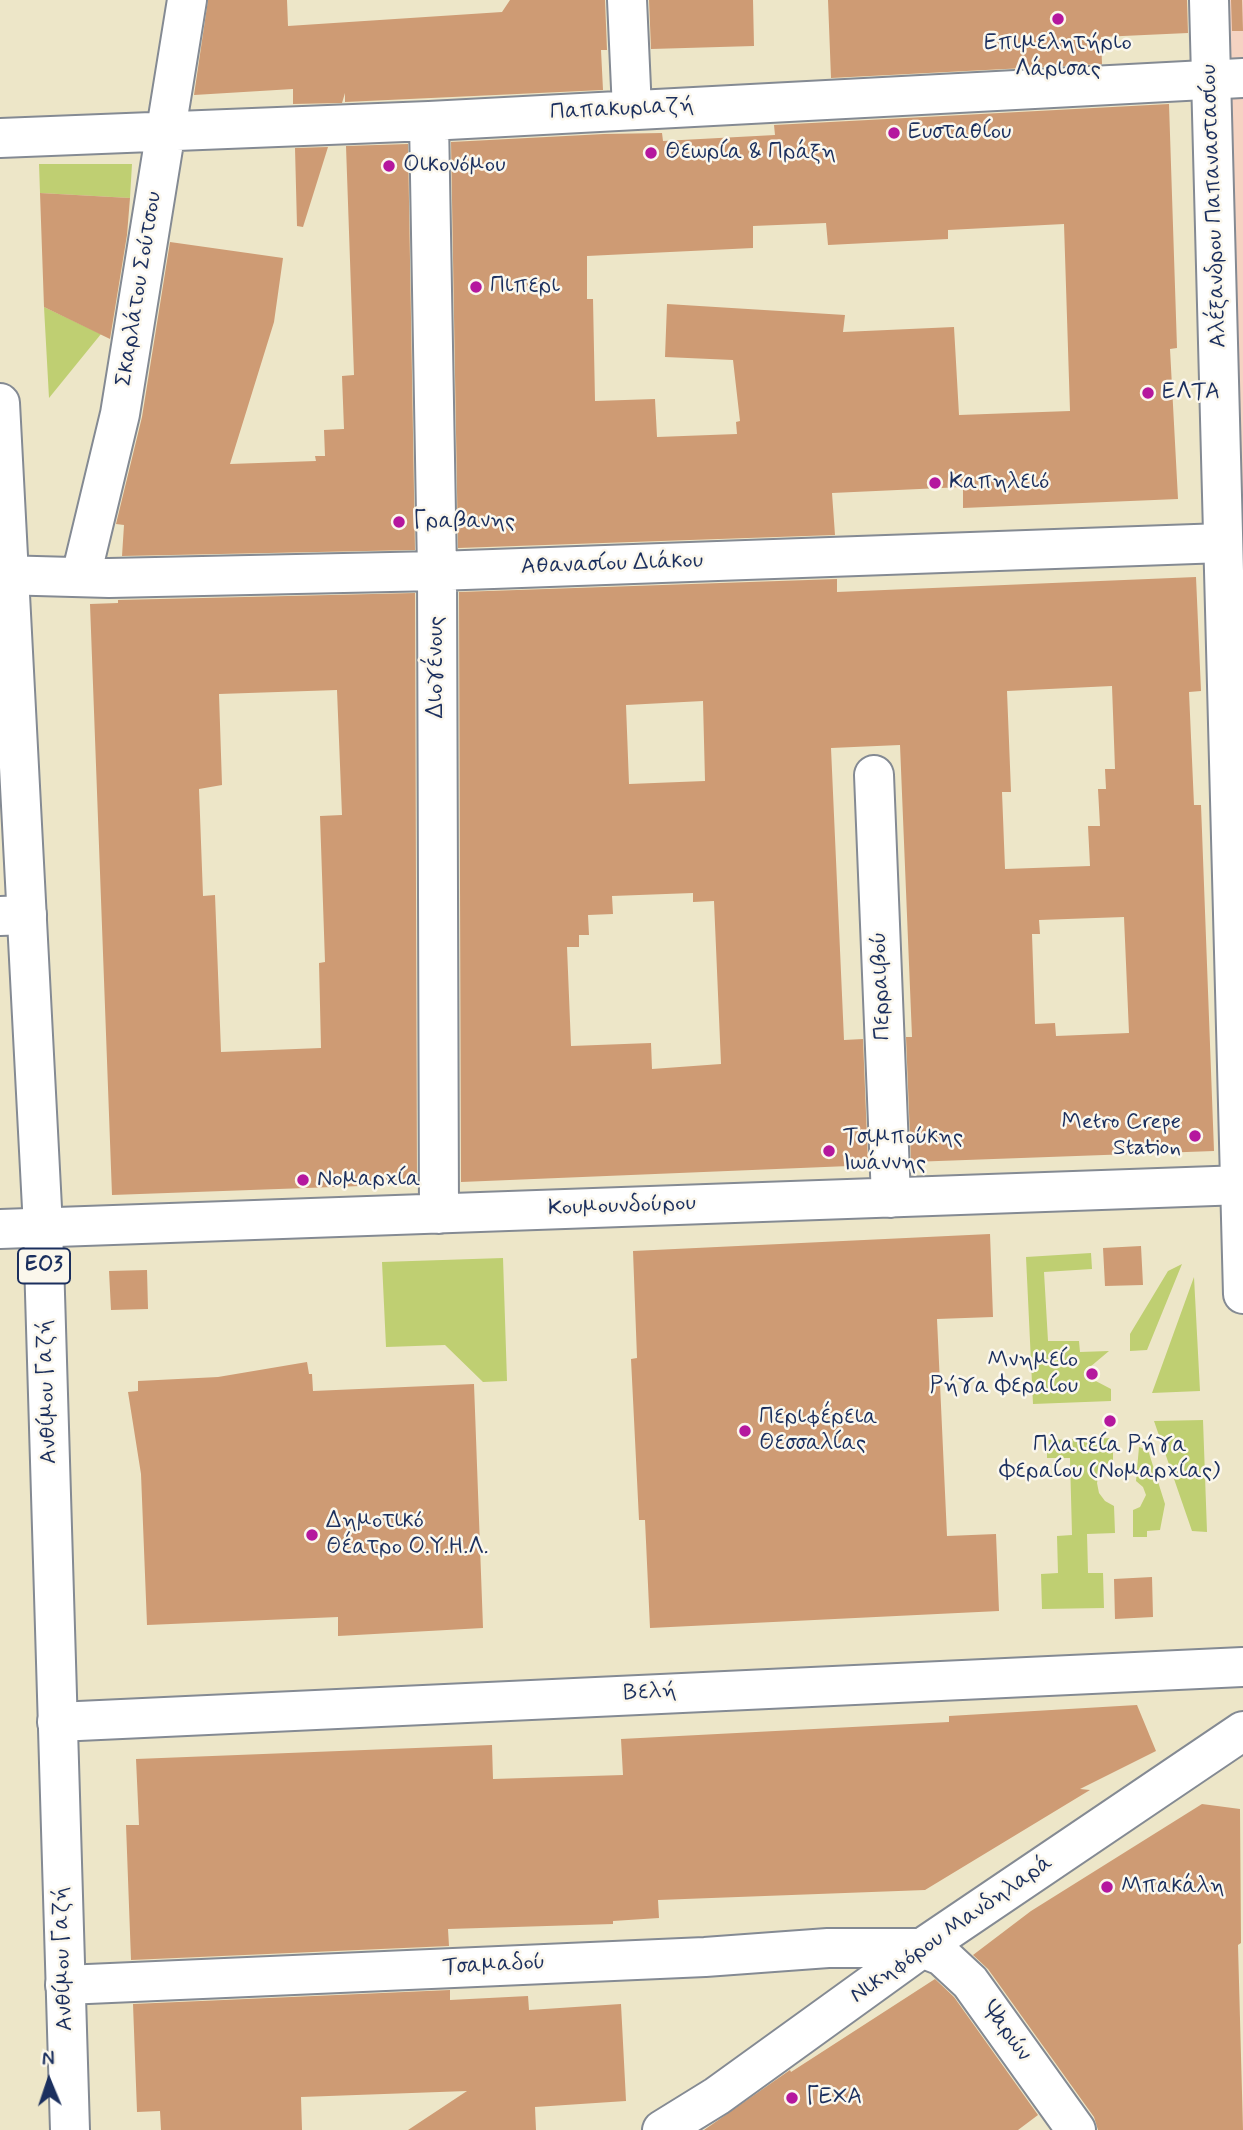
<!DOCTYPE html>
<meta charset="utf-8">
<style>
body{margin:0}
#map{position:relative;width:1243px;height:2130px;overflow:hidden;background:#ede6c8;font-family:Mynerve,sans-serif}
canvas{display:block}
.north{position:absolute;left:14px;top:2046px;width:70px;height:70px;-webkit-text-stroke:5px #fbf7ec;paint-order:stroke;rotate:358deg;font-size:19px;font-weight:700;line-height:28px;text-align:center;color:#1b2f5e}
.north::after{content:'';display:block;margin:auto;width:24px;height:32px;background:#1b2f5e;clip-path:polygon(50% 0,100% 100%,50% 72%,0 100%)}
</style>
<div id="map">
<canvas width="1243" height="2130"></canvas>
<div class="north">N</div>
</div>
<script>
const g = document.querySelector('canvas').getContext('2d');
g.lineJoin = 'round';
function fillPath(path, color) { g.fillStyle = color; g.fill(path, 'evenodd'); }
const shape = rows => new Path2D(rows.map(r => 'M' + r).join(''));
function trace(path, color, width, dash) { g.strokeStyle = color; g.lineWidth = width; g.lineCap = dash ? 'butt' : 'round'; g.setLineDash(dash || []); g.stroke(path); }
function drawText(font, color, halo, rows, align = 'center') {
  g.font = font + ' Mynerve,sans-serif'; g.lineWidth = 5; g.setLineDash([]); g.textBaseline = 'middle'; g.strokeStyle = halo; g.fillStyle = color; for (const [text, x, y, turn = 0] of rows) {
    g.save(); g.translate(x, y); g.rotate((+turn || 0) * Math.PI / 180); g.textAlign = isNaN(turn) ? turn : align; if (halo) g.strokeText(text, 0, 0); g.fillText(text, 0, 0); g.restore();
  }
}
fillPath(shape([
 [1225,0,1243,0,1243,605]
]), '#f5d3c2');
fillPath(shape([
 [39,164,132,164,130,198,40,193],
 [44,307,101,334,49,398],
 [1091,1253,1092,1269,1044,1272,1048,1341,1079,1341,1080,1352,1109,1351,1090,1367,1090,1378,1111,1389,1111,1401,1033,1404,1026,1257],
 [503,1258,507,1381,483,1382,445,1345,386,1347,382,1262],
 [1182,1264,1147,1350,1130,1351,1130,1334,1168,1271],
 [1194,1277,1200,1391,1152,1393],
 [1203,1420,1207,1532,1192,1531,1154,1421],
 [1113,1438,1113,1460,1105,1465,1099,1473,1097,1483,1099,1493,1105,1501,1114,1506,1115,1533,1087,1534,1088,1573,1103,1573,1104,1608,1042,1609,1041,1574,1058,1573,1057,1536,1072,1535,1070,1458,1047,1458,1047,1440],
 [1139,1447,1148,1450,1165,1504,1160,1530,1147,1531,1147,1537,1133,1537,1133,1510,1140,1507,1146,1495,1143,1487,1136,1481]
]), '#bfcf72');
fillPath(shape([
 [208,0,287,0,288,26,502,12,510,0,605,0,607,50,601,50,603,90,345,102,345,93,342,103,293,104,293,89,194,95],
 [649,0,753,0,754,46,651,49],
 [828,0,1187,0,1188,33,1101,37,1102,64,831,78],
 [1231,0,1242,0,1243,31,1232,31],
 [1169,104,1177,348,1170,349,1178,499,963,508,963,487,832,493,835,535,458,548,451,142,604,134,662,133,663,141,775,135,774,125],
 [826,223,828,245,948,239,948,230,1064,224,1070,411,959,415,954,327,843,332,845,315,667,304,665,357,733,360,740,421,736,422,737,434,657,437,655,399,595,401,593,299,587,299,587,256,753,248,753,226],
 [408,144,415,550,122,556,124,525,116,524,142,417,170,242,283,258,274,322,230,464,316,461,315,456,325,456,324,430,344,429,342,376,354,375,346,146],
 [328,147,303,227,297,226,295,148],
 [40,193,130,198,127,235,110,339,44,307],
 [1196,577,1201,691,1189,692,1194,805,1201,805,1214,1151,911,1162,906,1037,912,1037,900,745,831,748,844,1040,863,1039,868,1163,849,1164,849,1166,461,1182,459,592,837,579,837,592],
 [1112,686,1115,769,1105,769,1106,789,1098,789,1100,826,1088,826,1090,866,1005,869,1002,792,1011,792,1007,691],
 [703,701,705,781,629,784,626,705],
 [693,893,693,902,714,901,721,1064,652,1069,651,1043,571,1046,567,947,579,947,579,935,589,935,588,915,613,914,612,896],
 [1124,917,1129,1033,1056,1036,1055,1023,1035,1024,1032,934,1040,934,1039,920],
 [415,593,417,1184,112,1195,90,604,118,603,118,600],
 [337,690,342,815,320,816,325,962,319,963,321,1048,221,1052,215,895,203,896,199,789,222,785,219,694],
 [990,1234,993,1317,937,1319,947,1536,996,1534,999,1611,650,1628,645,1520,639,1520,631,1359,637,1358,633,1251],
 [1141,1246,1143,1285,1105,1286,1103,1248],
 [147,1270,148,1309,111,1310,109,1271],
 [307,1362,309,1374,312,1374,313,1391,474,1384,483,1628,338,1636,338,1617,147,1625,141,1474,128,1392,138,1391,138,1381,218,1377],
 [1152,1577,1153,1617,1115,1619,1114,1579],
 [1137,1705,1156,1751,1080,1789,1090,1790,925,1890,658,1900,659,1918,613,1921,613,1924,448,1929,449,1946,131,1960,126,1825,139,1825,136,1759,492,1745,493,1779,623,1775,621,1739,949,1722,949,1716],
 [1202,1804,1240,1809,1241,1943,1238,1945,1243,2130,1098,2130,1094,2117,988,1969,973,1955,1031,1911],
 [935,1979,954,1997,1038,2115,1018,2130,704,2130,790,2070,791,2072],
 [450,1990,450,2000,528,1996,529,2010,621,2004,626,2101,535,2107,536,2130,408,2130,467,2091,301,2097,302,2130,161,2130,160,2111,137,2112,133,2004]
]), '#ce9b74');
const minor = shape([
 [627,0,632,110],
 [429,121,437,571,439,1214],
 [0,138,429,121,1243,78],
 [0,575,109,578,437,571,1223,543],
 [81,576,120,414,187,0],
 [874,775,891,1198],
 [0,916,27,915],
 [0,1229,1243,1185],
 [57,1722,1243,1667],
 [65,1985,705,1957,828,1948,922,1948,942,1956,970,1982,1076,2130],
 [662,2130,717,2096,922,1948,1243,1731]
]);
const major = shape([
 [1209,0,1243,1294],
 [0,403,43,1227,70,2130]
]);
trace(minor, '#848a93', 42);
trace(major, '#848a93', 42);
trace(minor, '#fff', 38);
trace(major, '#fff', 38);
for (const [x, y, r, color] of [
 [1058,19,7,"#b5179e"],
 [894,133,7,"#b5179e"],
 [651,153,7,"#b5179e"],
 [389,166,7,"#b5179e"],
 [476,287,7,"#b5179e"],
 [1148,393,7,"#b5179e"],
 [935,483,7,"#b5179e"],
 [399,522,7,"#b5179e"],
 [1195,1136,7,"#b5179e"],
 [829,1151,7,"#b5179e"],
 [303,1180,7,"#b5179e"],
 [1092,1374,7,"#b5179e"],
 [1110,1421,7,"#b5179e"],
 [745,1431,7,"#b5179e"],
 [312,1535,7,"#b5179e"],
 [1107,1887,7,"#b5179e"],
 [792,2098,7,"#b5179e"]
]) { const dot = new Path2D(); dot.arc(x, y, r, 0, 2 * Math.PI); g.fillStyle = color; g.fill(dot); trace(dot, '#fbf7ec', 2.5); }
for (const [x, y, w] of [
 [44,1266,52]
]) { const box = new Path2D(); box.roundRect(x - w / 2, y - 17.5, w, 35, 5); g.fillStyle = '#fbf7ec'; g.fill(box); trace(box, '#1b2f5e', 2); }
drawText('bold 21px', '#1b2f5e', null, [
 ["ΕΟ3",44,1266]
]);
drawText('23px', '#1b2f5e', '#fbf7ec', [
 ["Επιμελητήριο",1058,44,"center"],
 ["Λάρισας",1058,70,"center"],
 ["Ευσταθίου",908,133],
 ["Θεωρία & Πράξη",665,153],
 ["Οικονόμου",403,166],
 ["Πιπερι",490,287],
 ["ΕΛΤΑ",1162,393],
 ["Καπηλειό",949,483],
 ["Γραβανης",413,522],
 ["Metro Crepe",1181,1123,"right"],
 ["Station",1181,1149,"right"],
 ["Τσιμπούκης",843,1138],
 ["Ιωάννης",843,1164],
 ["Νομαρχία",317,1180],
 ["Μνημείο",1078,1361,"right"],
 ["Ρήγα Φεραίου",1078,1387,"right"],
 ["Περιφέρεια",759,1418],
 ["Θεσσαλίας",759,1444],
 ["Πλατεία Ρήγα",1110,1446,"center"],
 ["Φεραίου (Νομαρχίας)",1110,1472,"center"],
 ["Δημοτικό",326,1522],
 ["Θέατρο Ο.Υ.Η.Λ.",326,1548],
 ["Μπακάλη",1121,1887],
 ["ΓΕΧΑ",806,2098]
], 'left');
drawText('23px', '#1b2f5e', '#fbf7ec', [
 ["Παπακυριαζή",622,110,-3],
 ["Αλέξανδρου Παπαναστασίου",1215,206,-92],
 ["Σκαρλάτου Σούτσου",140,289,-81],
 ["Αθανασίου Διάκου",612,565,-2],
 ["Διογένους",437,667,-90],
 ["Περραιβού",882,986,-92],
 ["Κουμουνδούρου",622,1207,-2],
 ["Ανθίμου Γαζή",48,1392,-92],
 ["Βελή",650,1693,-3],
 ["Νικηφόρου Μανδηλαρά",952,1930,-35],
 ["Ανθίμου Γαζή",64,1959,-92],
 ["Τσαμαδού",494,1966,-3],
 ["Ψαρών",1006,2032,54]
]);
</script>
